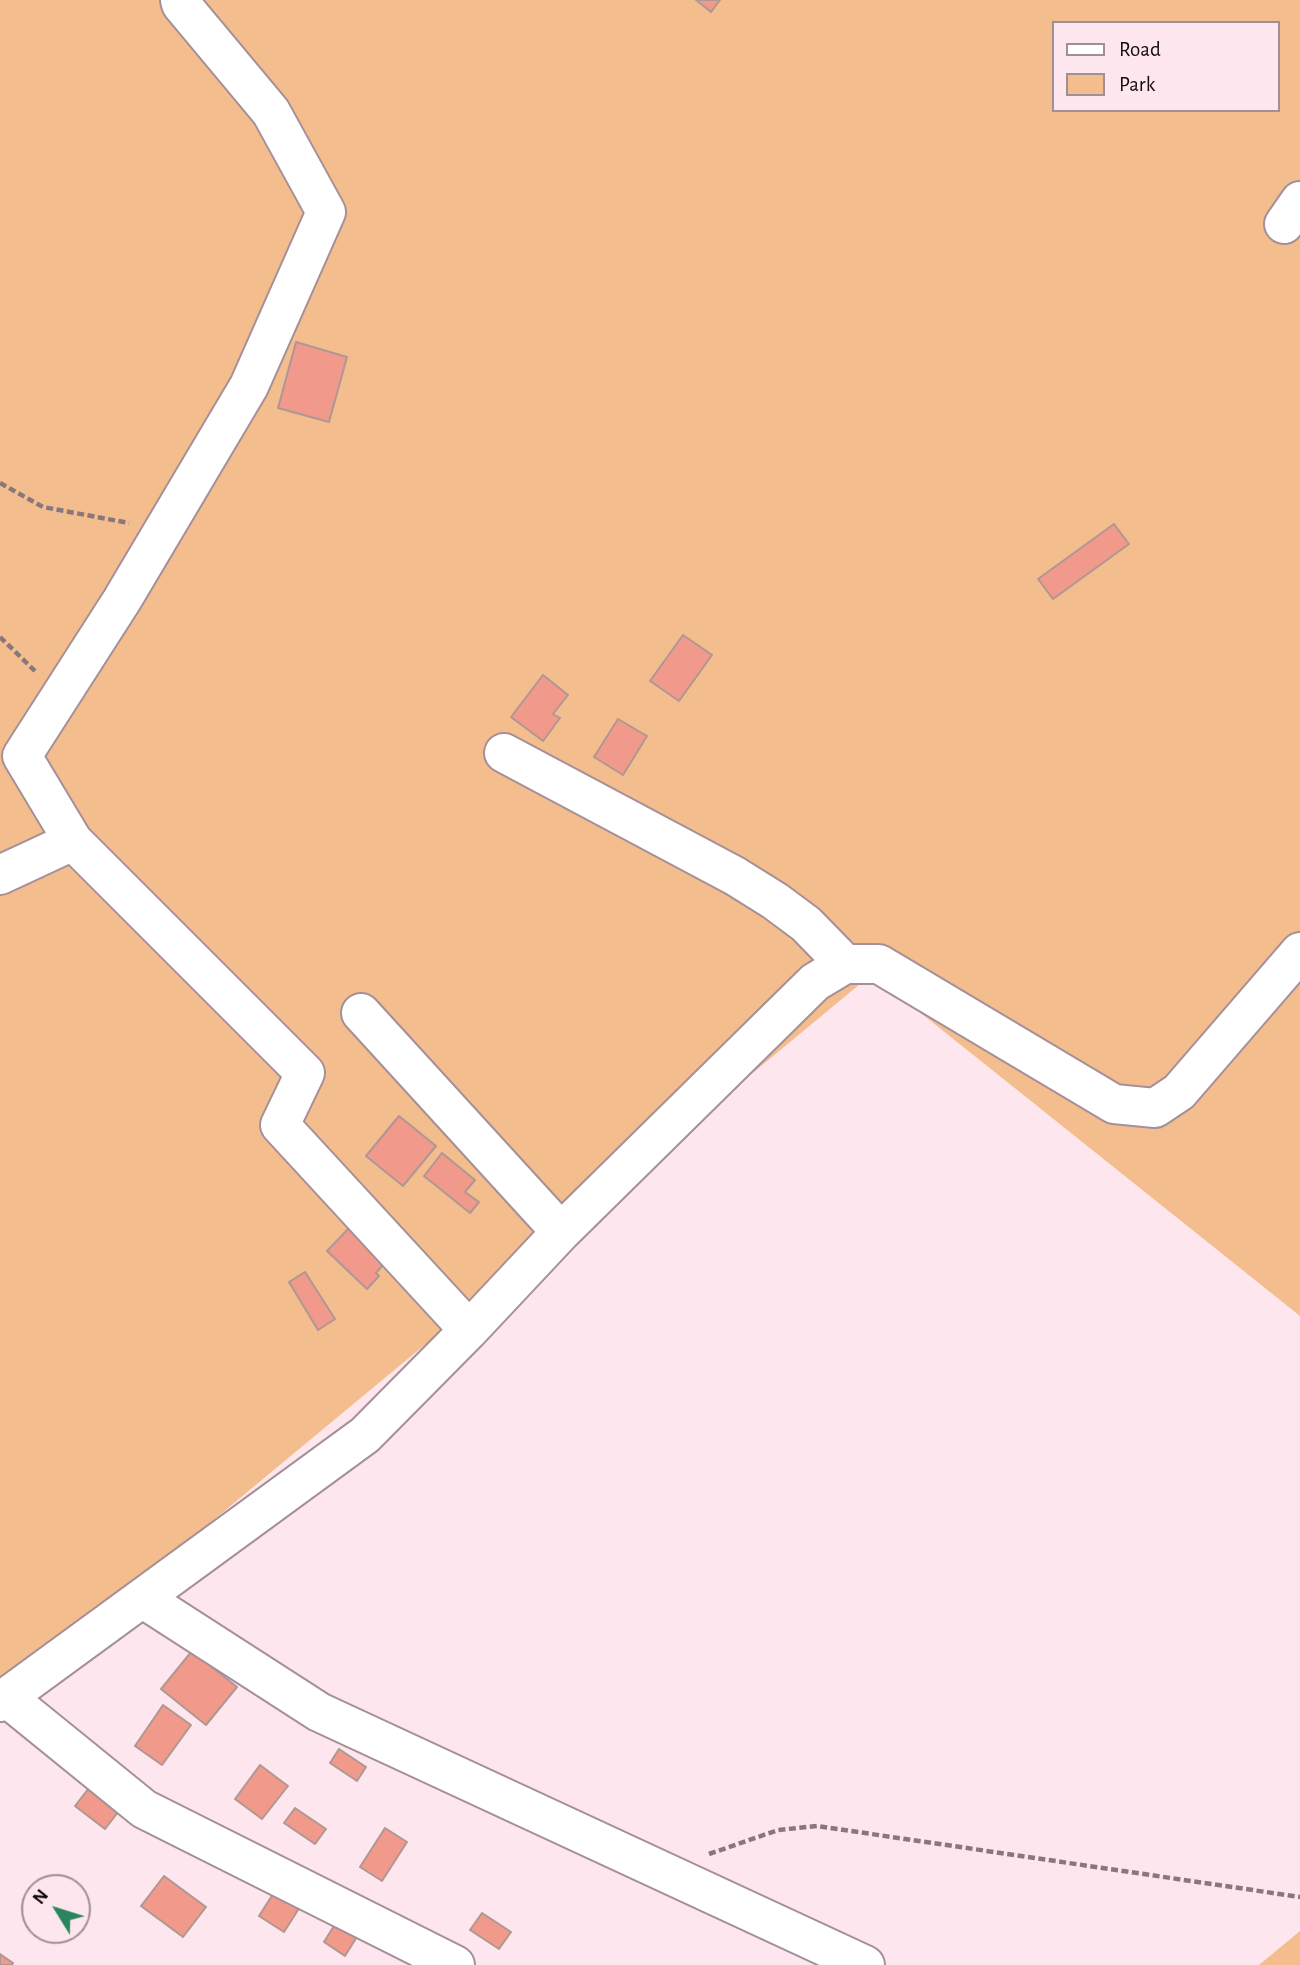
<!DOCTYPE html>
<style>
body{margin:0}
#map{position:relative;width:1300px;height:1965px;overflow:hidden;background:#fee6ee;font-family:"Alegreya Sans",sans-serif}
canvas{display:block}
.legend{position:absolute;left:1052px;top:21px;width:228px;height:91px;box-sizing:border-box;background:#fee6ee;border:2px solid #a08f95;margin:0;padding:9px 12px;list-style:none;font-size:21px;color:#140d0f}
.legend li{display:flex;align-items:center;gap:14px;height:35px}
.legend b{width:35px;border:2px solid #a08f95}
.north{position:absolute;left:21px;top:1874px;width:70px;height:70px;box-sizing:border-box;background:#fee6ee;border:2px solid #a08f95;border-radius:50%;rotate:308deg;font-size:19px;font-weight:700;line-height:28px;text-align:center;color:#140d0f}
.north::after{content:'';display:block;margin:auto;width:24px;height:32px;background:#28855c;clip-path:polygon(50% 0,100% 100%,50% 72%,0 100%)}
</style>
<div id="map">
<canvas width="1300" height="1965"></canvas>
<ul class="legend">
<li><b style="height:9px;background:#fff"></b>Road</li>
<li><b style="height:19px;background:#f4bd8e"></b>Park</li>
</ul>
<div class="north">N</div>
</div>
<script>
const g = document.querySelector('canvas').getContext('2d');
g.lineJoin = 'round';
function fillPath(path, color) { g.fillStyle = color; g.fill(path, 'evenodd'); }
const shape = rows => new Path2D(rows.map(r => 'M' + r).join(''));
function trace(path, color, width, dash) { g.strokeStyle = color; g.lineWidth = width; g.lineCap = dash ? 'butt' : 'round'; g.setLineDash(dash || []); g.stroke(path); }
fillPath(shape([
 [0,0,1300,0,1300,1316,872,974,0,1697],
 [1053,23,1277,23,1277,110,1053,110],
 [1300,1931,1300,1965,1259,1965]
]), '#f4bd8e');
const building = shape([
 [696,0,720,0,711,12,696,0],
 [296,342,347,357,329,422,278,408,296,342],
 [1114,524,1129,544,1053,599,1038,579,1114,524],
 [683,635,712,655,679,701,650,681,683,635],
 [543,675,568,695,553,714,560,718,543,741,511,717,543,675],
 [618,719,647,736,623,775,594,757,618,719],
 [399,1116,436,1146,403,1186,366,1156,399,1116],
 [442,1153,475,1180,465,1192,479,1202,470,1213,424,1176,442,1153],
 [352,1225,388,1259,376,1273,379,1276,367,1289,327,1251,352,1225],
 [305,1272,335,1319,318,1330,289,1282,305,1272],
 [192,1651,237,1687,206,1725,161,1689,192,1651],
 [163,1705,191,1725,162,1765,135,1746,163,1705],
 [339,1749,366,1767,357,1781,330,1763,339,1749],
 [260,1765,288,1786,262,1819,235,1799,260,1765],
 [99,1775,129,1798,105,1829,75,1806,99,1775],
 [295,1808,326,1829,315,1844,284,1823,295,1808],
 [385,1828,407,1842,382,1881,360,1867,385,1828],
 [164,1876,206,1907,183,1937,141,1906,164,1876],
 [280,1883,305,1899,284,1932,259,1916,280,1883],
 [342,1913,363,1927,345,1956,324,1942,342,1913],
 [482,1913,511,1932,499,1949,470,1930,482,1913],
 [0,1954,13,1963,12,1965,0,1965,0,1954]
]);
fillPath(building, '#f1998b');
trace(building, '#af9793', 2);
const street = shape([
 [180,0,181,4,271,112,326,212,249,386,122,600,22,756,73,841,305,1073,280,1125,469,1330],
 [1284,224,1300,201],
 [504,753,735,876,775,901,806,924,845,964],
 [0,875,73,841],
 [361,1013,561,1232],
 [142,1598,319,1712,865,1965],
 [6,1697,144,1809,455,1965],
 [0,1702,365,1435,469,1330,561,1232,815,982,845,964,879,964,1114,1104,1155,1108,1179,1092,1300,952]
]);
trace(street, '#a69097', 42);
trace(shape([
 [0,483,43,507,129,523],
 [0,637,35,671],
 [709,1854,778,1830,817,1826,1300,1897]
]), '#88787d', 4.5, [7, 3.5]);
trace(street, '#fff', 38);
</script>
